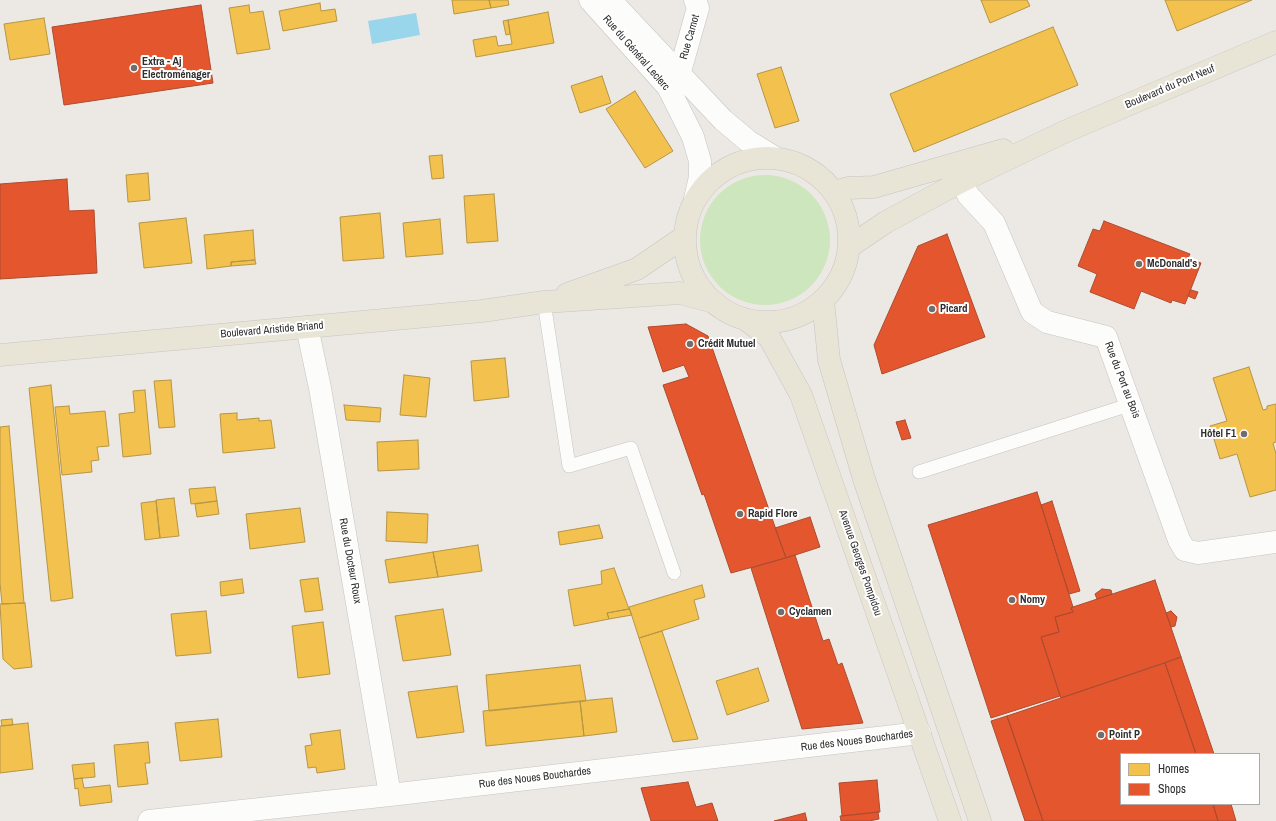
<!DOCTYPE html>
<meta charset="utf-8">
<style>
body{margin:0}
#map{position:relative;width:1276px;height:821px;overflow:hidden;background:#ece8e4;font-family:"Archivo Narrow",sans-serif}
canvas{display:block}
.legend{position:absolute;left:1120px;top:753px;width:140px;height:52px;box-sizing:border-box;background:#fff;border:1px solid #ababab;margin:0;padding:5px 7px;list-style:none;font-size:12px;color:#2e2e2e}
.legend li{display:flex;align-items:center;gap:8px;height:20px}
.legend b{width:20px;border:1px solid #ababab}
</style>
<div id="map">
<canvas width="1276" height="821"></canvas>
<ul class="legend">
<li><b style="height:11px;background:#f2c14e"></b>Homes</li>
<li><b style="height:11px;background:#e4572e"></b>Shops</li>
</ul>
</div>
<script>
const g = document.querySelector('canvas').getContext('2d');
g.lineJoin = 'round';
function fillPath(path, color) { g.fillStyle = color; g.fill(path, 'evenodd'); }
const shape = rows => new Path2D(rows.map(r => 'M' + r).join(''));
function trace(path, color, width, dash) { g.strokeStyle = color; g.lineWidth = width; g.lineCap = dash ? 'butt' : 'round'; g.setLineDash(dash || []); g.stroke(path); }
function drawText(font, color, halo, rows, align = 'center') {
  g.font = font + ' "Archivo Narrow",sans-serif'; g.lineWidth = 4; g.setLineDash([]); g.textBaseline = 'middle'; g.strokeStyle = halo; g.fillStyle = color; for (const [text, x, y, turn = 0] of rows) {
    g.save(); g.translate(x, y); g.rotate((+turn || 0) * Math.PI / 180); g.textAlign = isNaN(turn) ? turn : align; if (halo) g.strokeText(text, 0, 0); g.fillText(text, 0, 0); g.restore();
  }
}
fillPath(shape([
 '700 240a65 65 0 1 1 130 0a65 65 0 1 1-130 0Z'
]), '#cee6be');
fillPath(shape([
 [416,13,420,35,372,44,368,21]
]), '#99d6ec');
const homes = shape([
 [452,0,489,0,491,8,454,14,452,0],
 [489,0,508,0,509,5,491,8,489,0],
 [981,0,1027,0,1030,6,990,23,981,0],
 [1165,0,1252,0,1177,31,1165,0],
 [320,3,321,11,335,9,337,21,283,31,279,11,320,3],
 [249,5,250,13,263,11,270,49,237,54,229,8,249,5],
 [548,12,554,43,476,57,473,40,496,36,498,46,512,44,508,20,548,12],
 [44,18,50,54,10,60,4,24,44,18],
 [508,20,510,34,506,35,503,21,508,20],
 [1053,27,1078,85,914,152,890,94,1053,27],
 [781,67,799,121,775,128,757,74,781,67],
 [602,76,611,103,580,113,571,86,602,76],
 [635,91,673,151,645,168,606,109,635,91],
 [442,155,444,178,432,179,429,156,442,155],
 [148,173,150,200,128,202,126,175,148,173],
 [494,194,498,241,467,243,464,196,494,194],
 [380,213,384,258,343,261,340,217,380,213],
 [186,218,192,263,144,268,139,223,186,218],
 [440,219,443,254,406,257,403,223,440,219],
 [253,230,255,260,231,262,231,266,207,269,204,235,253,230],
 [255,260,256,264,231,266,231,262,255,260],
 [505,358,509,397,474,401,471,361,505,358],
 [1249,367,1263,410,1267,409,1267,406,1276,404,1276,442,1273,443,1276,454,1276,490,1250,497,1237,454,1220,459,1210,426,1227,421,1213,378,1249,367],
 [404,375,430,378,426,417,400,415,404,375],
 [171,380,175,427,159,428,154,381,171,380],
 [51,385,73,598,55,601,51,601,29,388,51,385],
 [145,390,151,454,123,457,119,414,135,412,133,391,145,390],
 [344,405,381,408,380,422,346,420,344,405],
 [69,406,70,414,105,411,109,446,97,447,99,460,91,461,92,472,62,475,55,407,69,406],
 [237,413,237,420,259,418,259,421,271,420,275,448,223,453,220,414,237,413],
 [9,426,24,603,2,604,0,583,0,427,9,426],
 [418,440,419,469,378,471,377,442,418,440],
 [215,487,217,501,191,504,189,489,215,487],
 [174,498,179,536,160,538,156,500,174,498],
 [156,501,160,538,145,540,141,503,156,501],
 [217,501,219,514,197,517,195,504,217,501],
 [300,508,305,542,250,549,246,514,300,508],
 [387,512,428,514,427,543,386,541,387,512],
 [599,525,603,538,560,545,558,532,599,525],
 [478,545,482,571,438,577,433,552,478,545],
 [433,552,438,577,389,583,385,560,433,552],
 [614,568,629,609,607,613,609,619,574,626,568,590,602,584,601,571,614,568],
 [318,578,323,610,305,612,300,580,318,578],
 [242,579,244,593,221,596,220,582,242,579],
 [702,585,705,597,694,600,699,619,639,638,629,607,702,585],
 [25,603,32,667,14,669,3,659,0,604,25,603],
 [443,609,451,655,403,661,395,616,443,609],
 [629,609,632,615,609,619,607,613,629,609],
 [206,611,211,653,176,656,171,614,206,611],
 [323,622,330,674,298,678,292,626,323,622],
 [662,631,698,739,673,742,639,638,662,631],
 [580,665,586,701,489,711,486,675,580,665],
 [758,668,769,701,727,715,716,681,758,668],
 [457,686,464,732,417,738,408,692,457,686],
 [612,698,617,732,584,736,580,701,612,698],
 [580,701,584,736,486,746,483,711,580,701],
 [12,719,13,725,2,726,1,720,12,719],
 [218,719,222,757,180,761,175,723,218,719],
 [28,723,33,769,0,773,0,726,28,723],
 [340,730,345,769,317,773,316,767,308,768,305,746,312,745,310,734,340,730],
 [148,742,150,763,145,763,148,784,118,787,114,745,148,742],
 [94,763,95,777,74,779,72,765,94,763],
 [82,778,84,788,110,785,112,802,80,806,78,788,75,789,74,779,82,778]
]);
fillPath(homes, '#f2c14e');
trace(homes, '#b79544', 1);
const shops = shape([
 [201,5,213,83,64,105,52,27,201,5],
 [67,179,69,211,94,210,97,273,0,279,0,184,67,179],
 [1104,221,1190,254,1188,258,1201,263,1185,304,1172,300,1171,303,1141,291,1134,309,1090,292,1097,274,1078,266,1093,229,1100,231,1104,221],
 [947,234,985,337,882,374,874,345,918,246,947,234],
 [1191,290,1198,292,1195,299,1188,296,1191,290],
 [686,324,708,336,786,558,731,573,704,494,702,495,663,385,689,377,684,365,663,372,648,327,686,324],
 [905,420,911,438,902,440,896,422,905,420],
 [1037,492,1073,607,1071,608,1073,612,1055,617,1059,632,1041,637,1060,696,991,718,928,525,1037,492],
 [1052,501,1080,591,1069,594,1041,505,1052,501],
 [810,517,820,547,786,558,775,528,810,517],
 [795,555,823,641,829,639,838,665,842,663,863,723,802,729,751,568,795,555],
 [1155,580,1181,657,1061,698,1041,637,1059,632,1055,617,1073,612,1071,608,1073,607,1155,580],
 [1102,589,1111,590,1112,594,1097,599,1095,594,1102,589],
 [1171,611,1177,617,1175,626,1171,627,1166,613,1171,611],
 [1181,657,1214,754,1196,754,1165,663,1181,657],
 [1165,663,1196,754,1121,754,1121,804,1213,804,1218,821,1043,821,1007,716,1165,663],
 [1007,716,1043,821,1025,821,991,721,1007,716],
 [877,780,880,812,842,816,839,783,877,780],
 [688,782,696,807,712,803,718,821,651,821,641,788,688,782],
 [1213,804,1231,804,1236,821,1218,821,1213,804],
 [878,812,879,819,869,821,841,821,840,816,878,812],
 [805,813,807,821,774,821,805,813]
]);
fillPath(shops, '#e4572e');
trace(shops, '#ad4b2e', 1);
const lane = shape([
 [544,302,569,466,631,448,674,573],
 [919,472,1132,404]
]);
const street = shape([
 [679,75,698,8,695,0],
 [962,181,968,195,994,223,1032,312,1047,322,1106,337,1179,540,1185,550,1198,553,1276,542],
 [307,327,320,388,390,795],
 [149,821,390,795,920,733]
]);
const secondary = shape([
 [590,0,668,87,693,137,700,161,700,177,695,199],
 [610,0,723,120,748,141,774,157]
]);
const primary = shape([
 '685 240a82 82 0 1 1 164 0a82 82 0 1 1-164 0Z',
 [834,192,848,188,874,187,1003,150],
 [849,247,886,222,962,181,1064,132,1276,42],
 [567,294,637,269,684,237],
 [823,300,829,360,864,479,980,821],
 [745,319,769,337,801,395,950,821],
 [0,355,482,311,544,302,680,293,714,302]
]);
trace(lane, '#c5c4c5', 14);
trace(street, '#c5c4c5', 23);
trace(secondary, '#c5c4c5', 23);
trace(primary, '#c6c5c4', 23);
trace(lane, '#fcfcfb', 13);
trace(street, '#fcfcfb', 22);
trace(secondary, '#fcfcfb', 22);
trace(primary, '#e8e4d6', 22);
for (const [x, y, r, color] of [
 [134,68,4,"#706f6e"],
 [1139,264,4,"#706f6e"],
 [932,309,4,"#706f6e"],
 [690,344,4,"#706f6e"],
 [1244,434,4,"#706f6e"],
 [740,514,4,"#706f6e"],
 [1012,600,4,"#706f6e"],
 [781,612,4,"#706f6e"],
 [1101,735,4,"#706f6e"]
]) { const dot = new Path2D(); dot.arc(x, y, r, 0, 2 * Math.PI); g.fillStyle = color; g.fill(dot); trace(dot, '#fff', 1.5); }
drawText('11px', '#2e2e2e', '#fff', [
 ["Rue Carnot",690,37,-74],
 ["Rue du Général Leclerc",636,53,49],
 ["Boulevard du Pont Neuf",1170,87,-23],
 ["Boulevard Aristide Briand",272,330,-5],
 ["Rue du Port au Bois",1122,380,69],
 ["Rue du Docteur Roux",350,561,80],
 ["Avenue Georges Pompidou",860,563,71],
 ["Rue des Noues Bouchardes",857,741,-7],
 ["Rue des Noues Bouchardes",535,778,-7]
]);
drawText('bold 11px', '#2e2e2e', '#fff', [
 ["Extra - Aj",142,62],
 ["Electroménager",142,75],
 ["McDonald's",1147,264],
 ["Picard",940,309],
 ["Crédit Mutuel",698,344],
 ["Hôtel F1",1236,434,"right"],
 ["Rapid Flore",748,514],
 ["Nomy",1020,600],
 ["Cyclamen",789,612],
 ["Point P",1109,735]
], 'left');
</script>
